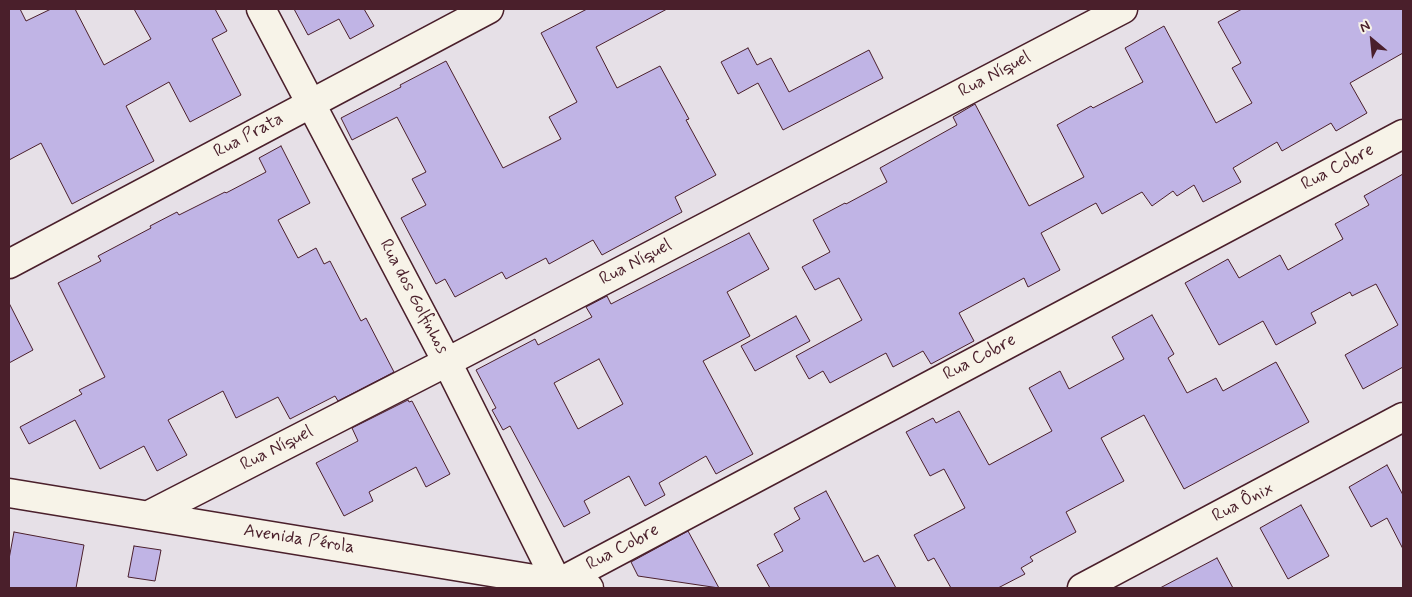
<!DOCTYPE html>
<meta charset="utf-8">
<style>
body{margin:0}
#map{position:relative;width:1412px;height:597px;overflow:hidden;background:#e6e0e7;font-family:Mynerve,sans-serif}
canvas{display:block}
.frame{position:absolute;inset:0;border:10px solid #4a1f2b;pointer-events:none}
.north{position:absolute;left:1347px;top:15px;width:50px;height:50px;-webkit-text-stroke:4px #f7f3e8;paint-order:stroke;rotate:332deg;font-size:14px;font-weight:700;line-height:20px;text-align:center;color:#4a1f2b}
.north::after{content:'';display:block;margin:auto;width:18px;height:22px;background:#4a1f2b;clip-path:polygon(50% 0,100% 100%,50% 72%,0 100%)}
</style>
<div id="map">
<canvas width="1412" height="597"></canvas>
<div class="frame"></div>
<div class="north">N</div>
</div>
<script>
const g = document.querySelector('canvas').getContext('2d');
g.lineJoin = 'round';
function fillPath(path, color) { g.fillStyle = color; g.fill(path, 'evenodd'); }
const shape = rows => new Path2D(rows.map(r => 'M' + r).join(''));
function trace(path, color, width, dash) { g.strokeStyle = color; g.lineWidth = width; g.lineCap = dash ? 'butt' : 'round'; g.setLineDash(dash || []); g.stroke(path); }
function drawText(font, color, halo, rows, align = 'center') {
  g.font = font + ' Mynerve,sans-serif'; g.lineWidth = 4.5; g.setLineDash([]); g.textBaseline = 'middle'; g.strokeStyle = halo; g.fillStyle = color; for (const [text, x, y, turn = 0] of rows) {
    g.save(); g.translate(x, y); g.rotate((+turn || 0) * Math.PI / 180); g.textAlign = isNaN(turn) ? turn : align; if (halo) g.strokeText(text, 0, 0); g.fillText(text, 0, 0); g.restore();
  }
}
const building = shape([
 [9,9,20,9,26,21,51,9,75,9,104,65,151,39,134,9,215,9,227,31,212,39,241,95,190,122,169,82,126,106,154,161,72,204,41,143,9,160,9,9],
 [294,9,364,9,374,26,350,39,339,19,308,35,294,9],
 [587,9,667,9,596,47,617,88,660,66,689,119,686,120,716,175,675,197,682,212,602,255,593,240,549,264,546,258,506,279,502,272,455,297,445,279,436,284,401,218,426,205,412,179,426,172,397,117,352,140,341,118,401,87,400,85,446,61,503,168,561,139,549,117,577,102,541,33,587,9],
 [1242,9,1403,9,1403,53,1350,83,1367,113,1336,131,1331,123,1282,151,1277,142,1233,168,1241,182,1203,202,1194,185,1177,196,1173,191,1152,206,1142,192,1102,214,1096,203,1041,233,1060,270,1028,287,1024,278,959,313,974,341,931,364,923,351,893,367,886,353,830,383,823,371,809,379,796,356,862,320,839,278,815,290,802,267,830,252,813,220,845,203,846,204,887,182,880,168,957,125,953,117,975,104,1029,206,1084,177,1057,125,1091,106,1093,108,1143,82,1125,48,1164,26,1216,123,1252,103,1232,68,1241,63,1218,22,1242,9],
 [748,48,757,65,771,58,789,92,869,50,883,78,783,130,758,83,738,94,721,62,748,48],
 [281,146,310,203,278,220,298,258,316,248,324,264,330,261,361,321,366,318,394,372,338,401,335,396,290,419,278,397,236,418,223,391,168,420,187,455,157,471,144,446,100,469,75,420,29,444,20,427,82,394,79,390,105,377,58,283,101,261,98,256,151,228,150,226,177,212,179,215,225,192,226,193,266,172,259,158,281,146],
 [1403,174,1403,367,1363,389,1345,355,1398,325,1376,284,1352,296,1350,292,1311,313,1316,323,1276,345,1263,321,1219,345,1185,283,1228,259,1239,278,1280,255,1288,270,1343,239,1335,224,1369,205,1364,196,1403,174],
 [749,233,769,269,727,292,750,336,703,361,753,454,716,474,706,456,659,483,665,495,645,506,629,476,584,501,590,513,564,527,510,426,503,430,492,410,496,408,476,370,535,339,538,345,592,317,586,307,607,296,611,304,749,233],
 [599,359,623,404,578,429,554,383,599,359],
 [9,303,33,350,9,363,9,303],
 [1152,315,1174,354,1168,358,1187,393,1216,378,1223,391,1276,362,1309,422,1184,489,1144,415,1101,438,1124,481,1066,512,1076,532,1030,557,1033,561,1021,568,1025,574,998,588,951,588,934,558,928,561,914,535,965,508,944,469,930,476,906,432,933,418,936,423,959,411,989,465,1052,431,1029,388,1060,371,1069,389,1124,359,1112,337,1152,315],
 [796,316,810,341,755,371,741,346,796,316],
 [408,400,409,402,412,401,450,474,426,487,416,467,369,492,373,501,344,516,316,463,358,441,352,428,408,400],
 [1387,465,1403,495,1403,549,1387,518,1371,527,1349,487,1387,465],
 [826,491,864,562,878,555,896,588,770,588,757,565,783,551,774,534,800,519,794,508,826,491],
 [1301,505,1329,556,1288,579,1260,528,1301,505],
 [688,531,719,588,638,576,631,562,688,531],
 [14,532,84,545,76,588,9,588,9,559,14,532],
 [134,546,161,550,155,581,128,577,134,546],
 [1217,558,1233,588,1160,588,1217,558]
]);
fillPath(building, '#c0b4e5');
trace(building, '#4a1f2b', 1);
const minor = shape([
 [261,9,447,362,560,588],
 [9,264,489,9],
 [9,493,589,588],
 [149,515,447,362,1123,9],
 [558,583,1403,134],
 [1082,588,1403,417]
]);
trace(minor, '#4a1f2b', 31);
trace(minor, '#f7f3e8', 28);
drawText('18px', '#4a1f2b', '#f7f3e8', [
 ["Rua Níquel",995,75,-28],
 ["Rua Prata",249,136,-28],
 ["Rua Cobre",1338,168,-28],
 ["Rua Níquel",636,263,-28],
 ["Rua dos Golfinhos",413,297,62],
 ["Rua Cobre",980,358,-28],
 ["Rua Níquel",277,449,-27],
 ["Rua Ônix",1243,503,-28],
 ["Avenida Pérola",299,540,9],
 ["Rua Cobre",623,548,-28]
]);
</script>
